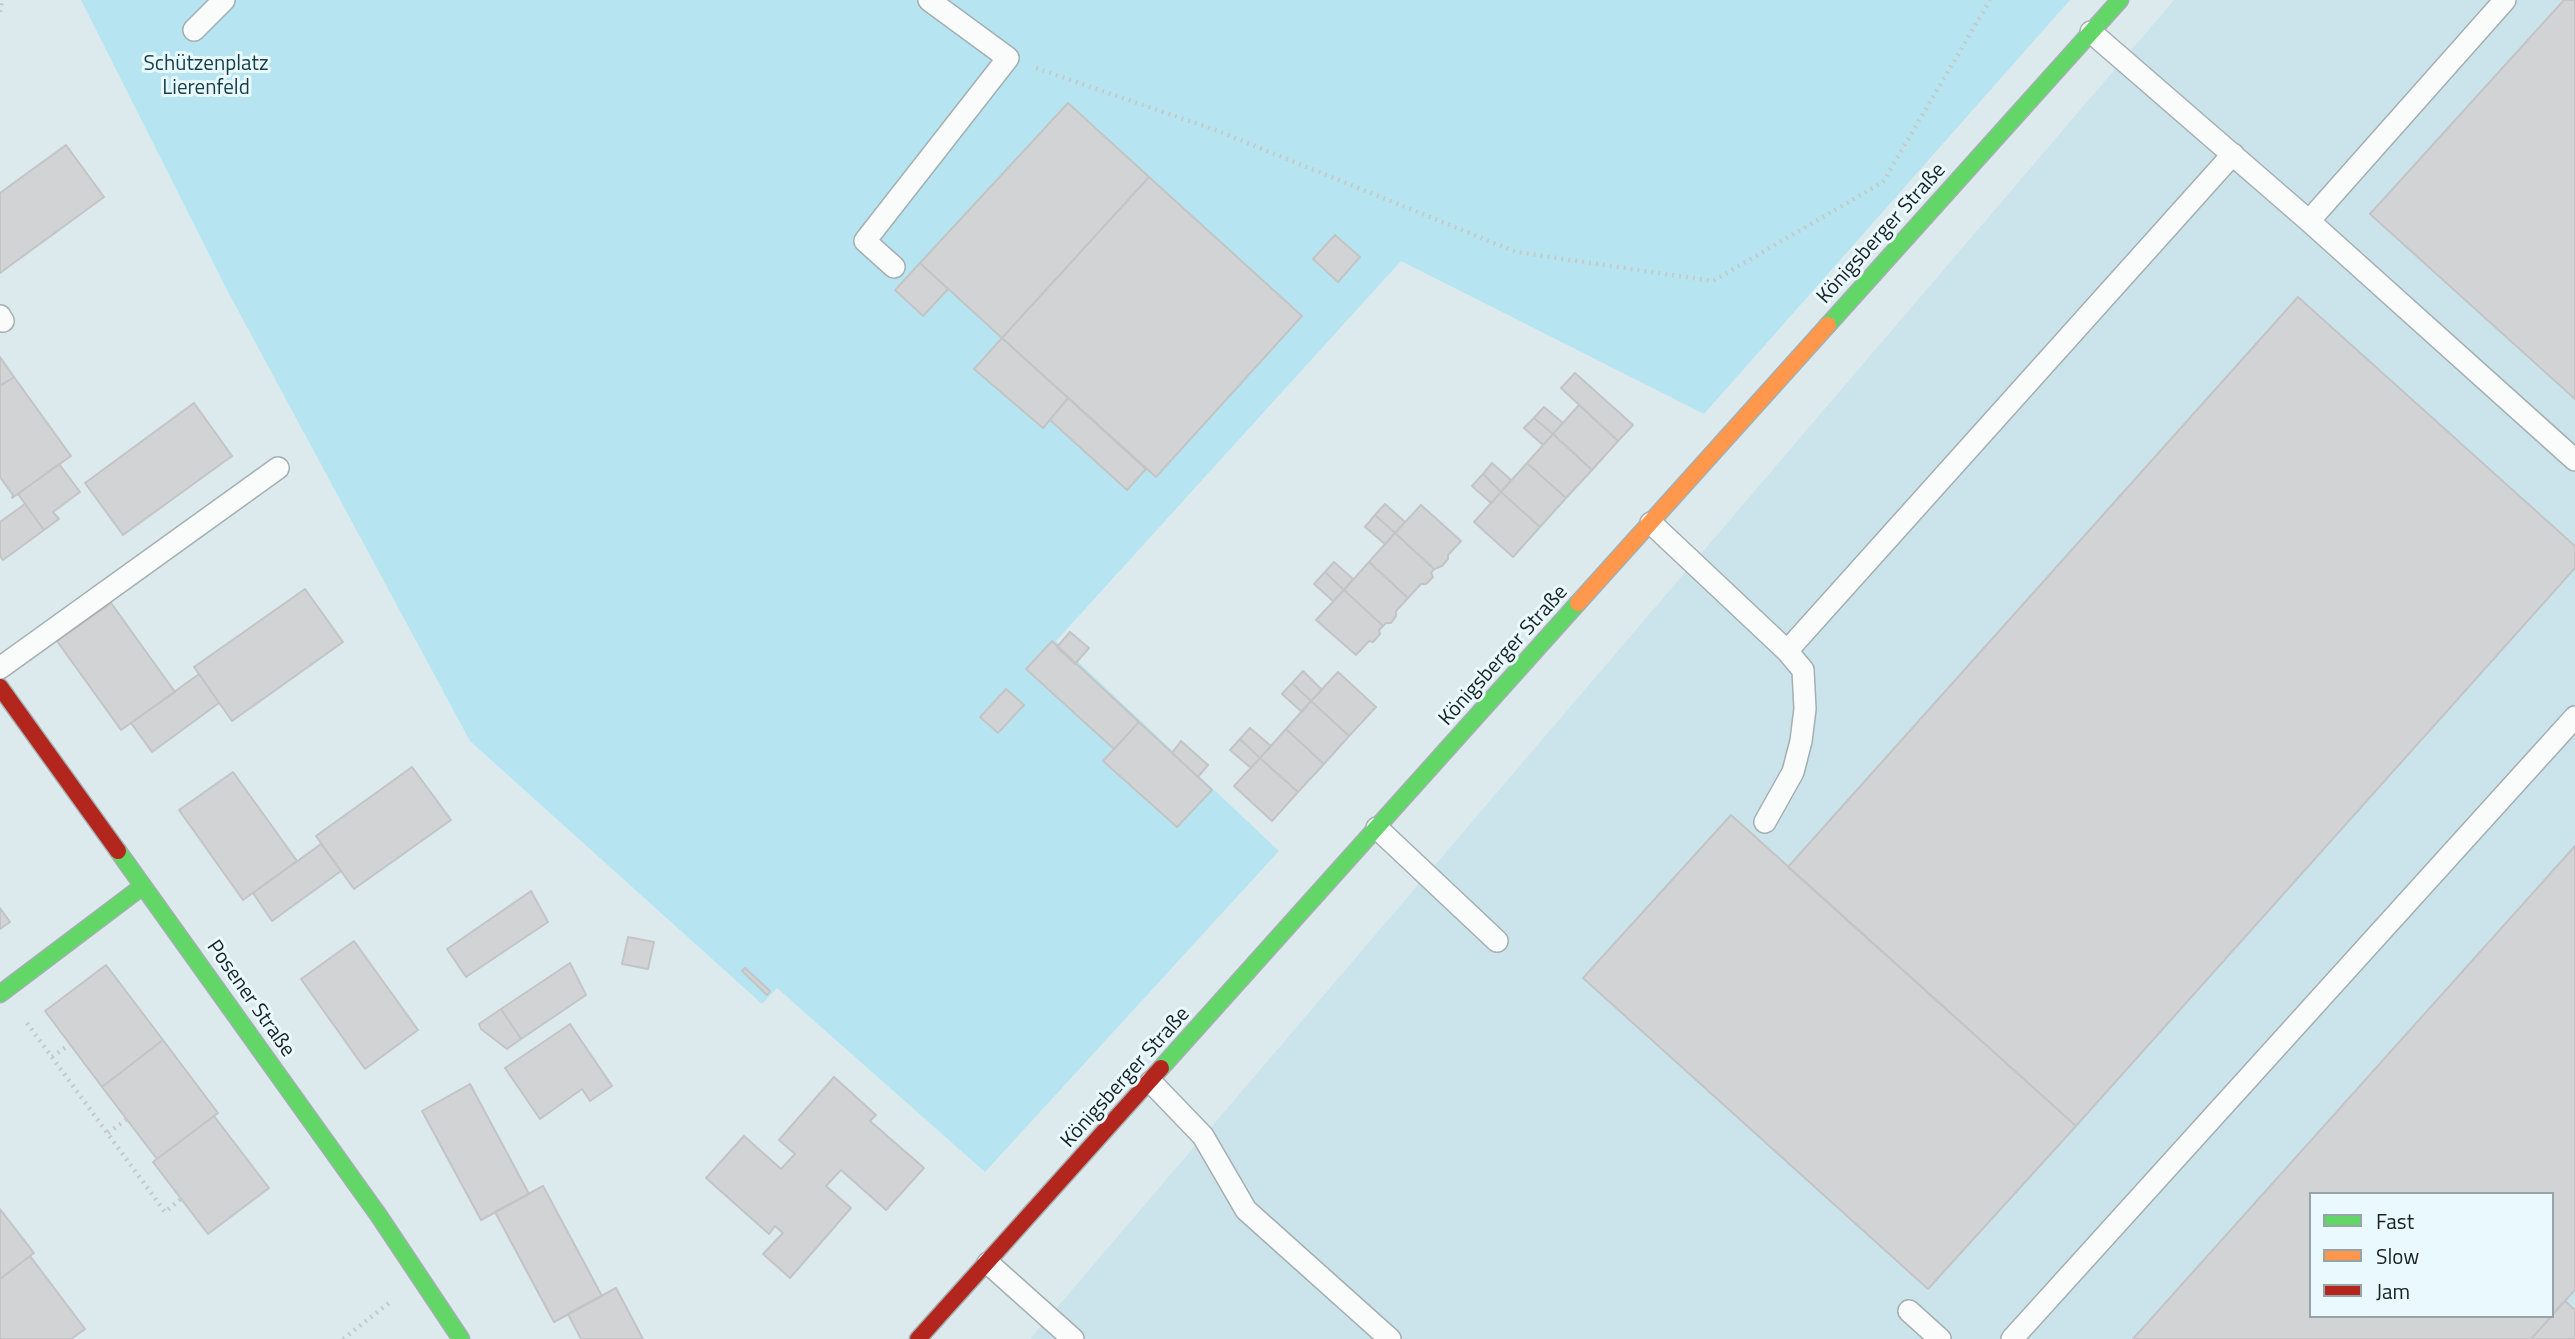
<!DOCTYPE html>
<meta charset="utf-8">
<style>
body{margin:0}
#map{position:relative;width:2575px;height:1339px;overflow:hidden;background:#dceaed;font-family:"Titillium Web",sans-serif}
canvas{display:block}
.legend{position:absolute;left:2309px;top:1192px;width:245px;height:126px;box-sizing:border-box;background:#eaf9fe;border:2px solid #96a3a7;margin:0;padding:9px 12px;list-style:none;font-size:21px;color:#182124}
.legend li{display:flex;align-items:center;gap:14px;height:35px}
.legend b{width:35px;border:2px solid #96a3a7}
</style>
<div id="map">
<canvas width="2575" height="1339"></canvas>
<ul class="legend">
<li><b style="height:9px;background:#63d668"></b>Fast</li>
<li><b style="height:9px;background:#ff974d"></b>Slow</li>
<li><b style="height:9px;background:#b3261e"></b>Jam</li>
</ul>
</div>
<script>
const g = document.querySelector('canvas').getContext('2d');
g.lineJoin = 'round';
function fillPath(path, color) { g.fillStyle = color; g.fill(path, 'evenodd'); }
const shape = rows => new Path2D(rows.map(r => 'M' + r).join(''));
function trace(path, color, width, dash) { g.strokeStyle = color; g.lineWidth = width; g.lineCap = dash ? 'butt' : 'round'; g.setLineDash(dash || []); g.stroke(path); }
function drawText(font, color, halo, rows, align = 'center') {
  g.font = font + ' "Titillium Web",sans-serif'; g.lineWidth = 6; g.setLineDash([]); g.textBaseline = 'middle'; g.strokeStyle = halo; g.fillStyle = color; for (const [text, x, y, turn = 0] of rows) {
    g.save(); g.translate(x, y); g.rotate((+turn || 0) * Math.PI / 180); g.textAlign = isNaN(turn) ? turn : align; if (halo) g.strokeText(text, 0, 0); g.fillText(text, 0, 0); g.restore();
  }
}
fillPath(shape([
 [2174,0,2575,0,2575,1339,1030,1339],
 [2311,1194,2552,1194,2552,1316,2311,1316]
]), '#cbe4eb');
fillPath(shape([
 [81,0,2070,0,1704,414,1401,261,1056,641,1279,851,985,1172,777,988,762,1004,470,741,226,288]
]), '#b6e5f1');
const building = shape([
 [2564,0,2575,0,2575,399,2370,214,2564,0],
 [1068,103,1149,177,1002,338,920,263,1068,103],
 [66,145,104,197,0,273,0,193,66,145],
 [1149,177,1302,316,1156,477,1002,338,1149,177],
 [1335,235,1360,257,1338,282,1313,259,1335,235],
 [920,263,948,289,923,316,895,290,920,263],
 [2298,297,2575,546,2575,568,2076,1126,1788,867,2298,297],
 [1002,338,1068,398,1043,428,974,369,1002,338],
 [0,357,14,377,0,386,0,357],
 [1575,373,1633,425,1618,441,1561,388,1575,373],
 [14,377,71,456,12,498,13,495,0,477,0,386,14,377],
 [1068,398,1146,469,1127,490,1050,420,1068,398],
 [194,403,232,456,123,535,85,483,194,403],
 [1579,405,1618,441,1592,470,1553,434,1579,405],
 [1544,407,1563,423,1553,434,1534,418,1544,407],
 [1534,418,1553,434,1543,445,1524,428,1534,418],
 [1553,434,1592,470,1566,498,1527,463,1553,434],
 [1492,463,1511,480,1501,492,1483,474,1492,463],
 [1527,463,1566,498,1540,527,1501,492,1527,463],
 [59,464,80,492,53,512,59,519,44,530,18,494,59,464],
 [1483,474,1501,492,1491,503,1472,486,1483,474],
 [1501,492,1540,527,1513,557,1474,522,1501,492],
 [25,504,44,530,3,560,0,556,0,522,25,504],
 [1385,504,1405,522,1395,533,1375,515,1385,504],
 [1421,505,1461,541,1448,555,1448,559,1442,566,1434,569,1395,533,1421,505],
 [1375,515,1395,533,1385,544,1365,527,1375,515],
 [1395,533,1434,569,1431,573,1433,577,1426,584,1421,584,1408,598,1369,562,1395,533],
 [1334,562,1353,579,1344,590,1325,572,1334,562],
 [1369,562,1408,598,1396,611,1396,616,1391,623,1386,623,1383,626,1344,590,1369,562],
 [1325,572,1344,590,1333,601,1314,584,1325,572],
 [305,589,343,642,232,721,194,667,305,589],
 [1344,590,1383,626,1379,630,1380,634,1373,642,1369,641,1356,655,1316,620,1344,590],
 [111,603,175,692,121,730,57,641,111,603],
 [1070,632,1089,648,1075,664,1057,647,1070,632],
 [1052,641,1139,722,1114,749,1026,669,1052,641],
 [1303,671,1322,690,1311,701,1292,683,1303,671],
 [1338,672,1376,707,1349,736,1311,701,1338,672],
 [199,674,219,703,152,752,131,723,199,674],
 [1292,683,1311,701,1302,712,1282,694,1292,683],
 [1006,689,1024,705,998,733,980,717,1006,689],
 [1311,701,1349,736,1324,764,1286,729,1311,701],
 [1139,722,1212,790,1177,827,1103,761,1139,722],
 [1250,728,1271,746,1260,758,1240,739,1250,728],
 [1286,729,1324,764,1298,792,1260,758,1286,729],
 [1240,739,1260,758,1251,768,1230,750,1240,739],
 [1181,741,1208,765,1198,777,1172,753,1181,741],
 [1260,758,1298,792,1272,821,1234,786,1260,758],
 [412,767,451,820,354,889,316,836,412,767],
 [233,772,297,861,243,900,179,810,233,772],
 [1731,815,2076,1126,1928,1289,1583,978,1731,815],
 [321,844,341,871,272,921,253,893,321,844],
 [2575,846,2575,1290,2552,1315,2552,1194,2311,1194,2311,1316,2552,1316,2531,1339,2133,1339,2575,846],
 [531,891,548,922,466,977,447,949,531,891],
 [0,908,10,922,0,929,0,908],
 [628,937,654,942,648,969,622,964,628,937],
 [354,941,418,1030,365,1069,301,979,354,941],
 [570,963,586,995,521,1039,501,1009,570,963],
 [106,965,163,1040,102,1087,45,1011,106,965],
 [745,968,770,991,767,995,742,971,745,968],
 [501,1009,521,1039,507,1049,481,1029,479,1024,501,1009],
 [570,1024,612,1086,590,1101,582,1089,540,1119,505,1068,570,1024],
 [163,1040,218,1113,157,1159,102,1087,163,1040],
 [834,1077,876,1115,870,1121,924,1168,886,1210,841,1170,826,1186,851,1208,790,1278,763,1254,783,1233,775,1226,769,1234,706,1178,744,1136,781,1169,795,1154,779,1140,834,1077],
 [470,1084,529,1194,481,1220,422,1111,470,1084],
 [214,1116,269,1188,208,1234,153,1162,214,1116],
 [543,1186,602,1296,554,1322,495,1212,543,1186],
 [0,1209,34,1253,0,1279,0,1209],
 [30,1256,85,1329,71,1339,0,1339,0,1279,30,1256],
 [616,1288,643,1339,581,1339,568,1314,616,1288],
 [2565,1301,2575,1310,2575,1339,2531,1339,2565,1301]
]);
fillPath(building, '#d1d3d4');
trace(building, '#c2c4c5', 2);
const lane = shape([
 [194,30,224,0],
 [2091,32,2309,221,2575,460],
 [2309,221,2505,0],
 [894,267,865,241,1008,58,929,0],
 [0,316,3,321],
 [1651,523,1787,651,1803,670,1805,709,1801,741,1793,772,1765,822],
 [1787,651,2233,154],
 [0,668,278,468],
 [1377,828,1497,941],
 [1151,1082,1203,1136,1246,1210,1390,1339],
 [988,1263,1073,1339],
 [1909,1311,1940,1339],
 [2012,1339,2575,717]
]);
const fast = shape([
 [1828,325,2120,0],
 [118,851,379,1216,461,1339],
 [0,994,143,886],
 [1161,1068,1578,603]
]);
const slow = shape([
 [1578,603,1828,325]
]);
const jam = shape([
 [0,687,118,851],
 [918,1339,1161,1068]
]);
trace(lane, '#a4afb1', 24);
trace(fast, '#a4afb1', 19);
trace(slow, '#a4afb1', 19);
trace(jam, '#a4afb1', 19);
trace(shape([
 [0,12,2,0],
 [1036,68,1218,131,1516,252,1713,281,1883,182,1990,0],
 [27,1023,165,1212,181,1199],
 [52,1057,70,1044],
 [108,1133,127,1119],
 [343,1339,389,1303]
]), '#c5cacb', 4.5, [2, 5]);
trace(lane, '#fafcfc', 21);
trace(fast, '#63d668', 16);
trace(slow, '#ff974d', 16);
trace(jam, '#b3261e', 16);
drawText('21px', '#133f49', '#eaf9fe', [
 ["Schützenplatz",206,65],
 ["Lierenfeld",206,89]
]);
drawText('21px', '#182124', '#eaf9fe', [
 ["Königsberger Straße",1882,234,-48],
 ["Königsberger Straße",1504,656,-48],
 ["Posener Straße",250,999,55],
 ["Königsberger Straße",1126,1078,-48]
]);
</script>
